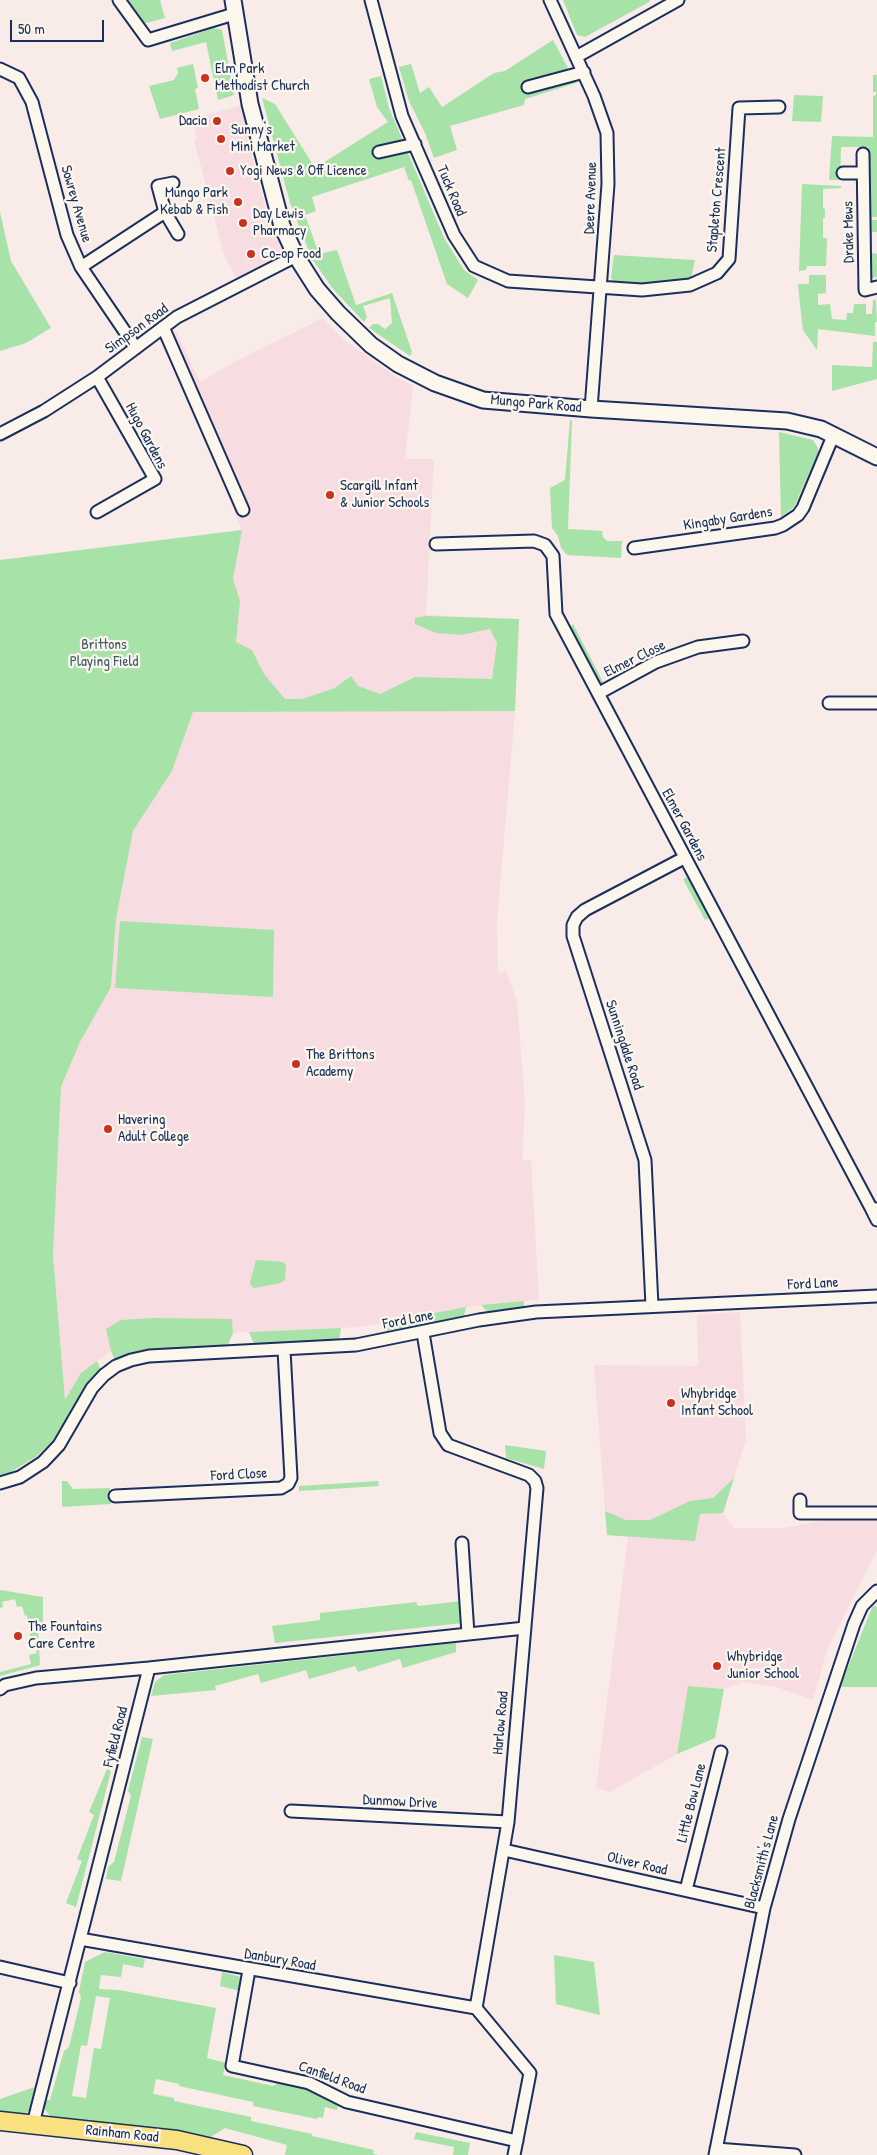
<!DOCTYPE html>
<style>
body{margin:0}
#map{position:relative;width:877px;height:2155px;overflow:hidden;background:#f9ebe7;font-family:"Patrick Hand",sans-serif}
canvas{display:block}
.scale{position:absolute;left:10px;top:20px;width:94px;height:22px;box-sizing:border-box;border:2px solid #1b2f5e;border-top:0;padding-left:6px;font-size:15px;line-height:18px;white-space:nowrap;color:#1b2f5e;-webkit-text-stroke:4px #fbf7ec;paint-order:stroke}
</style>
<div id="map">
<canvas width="877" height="2155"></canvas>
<div class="scale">50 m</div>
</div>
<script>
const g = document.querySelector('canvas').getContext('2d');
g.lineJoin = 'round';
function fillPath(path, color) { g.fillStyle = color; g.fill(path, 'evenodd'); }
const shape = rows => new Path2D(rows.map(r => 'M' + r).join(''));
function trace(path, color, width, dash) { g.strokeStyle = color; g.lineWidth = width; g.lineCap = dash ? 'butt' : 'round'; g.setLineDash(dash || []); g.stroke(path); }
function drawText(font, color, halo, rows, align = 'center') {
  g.font = font + ' "Patrick Hand",sans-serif'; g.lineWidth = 4.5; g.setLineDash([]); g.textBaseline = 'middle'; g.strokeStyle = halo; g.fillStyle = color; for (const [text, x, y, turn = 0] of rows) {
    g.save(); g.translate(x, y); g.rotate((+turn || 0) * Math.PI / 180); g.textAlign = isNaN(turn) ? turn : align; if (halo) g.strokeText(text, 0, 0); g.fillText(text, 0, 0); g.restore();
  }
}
fillPath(shape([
 [243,105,250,134,247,138,267,213,275,220,284,247,281,254,275,260,238,278,234,274,224,255,194,140,197,139,192,119],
 [323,318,343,339,394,375,413,386,405,459,434,459,426,615,519,619,515,711,497,922,498,974,506,971,517,1001,525,1104,522,1160,531,1160,539,1300,487,1304,360,1327,168,1336,134,1342,111,1351,81,1373,65,1401,53,1255,61,1087,80,1042,111,987,116,919,133,831,172,771,225,622,242,530,164,341,176,331,200,382,236,361],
 [740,1312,746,1439,723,1513,734,1528,784,1528,828,1519,877,1519,877,1550,827,1650,813,1700,776,1687,743,1682,724,1689,688,1686,677,1754,610,1792,596,1788,628,1537,607,1535,594,1365,698,1366,697,1315]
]), '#f7dde1');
fillPath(shape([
 [125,0,160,0,165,18,143,24],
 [563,0,650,0,649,2,585,37,577,35],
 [214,28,222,30,234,95,218,100,206,42,172,51,170,43],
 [553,40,576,83,525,99,524,105,450,126,457,150,434,158,425,133,409,101,399,67,411,64,420,93,429,87,442,107,494,73,505,71],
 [193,64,198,88,195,89,199,109,160,119,149,86,174,80,178,73,177,68],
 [873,75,877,75,877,217,872,217,872,220,877,220,877,232,872,232,872,253,877,254,877,277,872,278,868,272,868,147,841,147,840,180,829,180,832,136,873,137,873,96,876,95,876,92,873,92],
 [381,76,389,108,444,238,464,270,478,280,468,298,447,284,411,180,409,181,404,167,312,197,316,211,305,215,319,254,337,250,356,305,392,293,412,352,410,356,369,328,373,324,378,324,385,329,392,323,390,298,363,306,367,317,364,322,333,289,312,259,290,203,262,98,275,104,315,168,388,122,377,107,369,79],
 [794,95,823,96,821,122,792,121],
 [802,184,841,186,841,188,823,189,823,208,825,209,825,218,823,218,823,238,827,238,826,266,807,266,806,270,799,271],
 [0,212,11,261,51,328,26,343,0,351],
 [614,255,695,260,691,279,661,285,624,285,613,281,611,277],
 [809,275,826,275,826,293,818,294,818,305,830,304,832,319,846,320,847,313,853,313,854,304,866,304,866,314,872,314,873,300,876,300,877,322,875,322,875,336,818,329,817,350,803,330,800,305,798,284,809,284],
 [873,342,877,342,877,379,832,391,832,365,872,367],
 [570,420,572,421,568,529,602,531,603,537,607,541,622,541,621,558,567,555,561,548,558,536,552,528,550,488,565,480],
 [779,432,813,440,818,448,818,453,794,507,781,517],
 [242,530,233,579,240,601,236,642,252,650,264,674,285,699,302,699,335,688,351,676,358,686,380,694,415,677,492,679,497,643,490,629,461,635,436,633,415,624,415,618,426,616,519,619,515,711,193,712,172,771,133,831,116,919,111,987,80,1042,61,1087,53,1255,65,1400,81,1373,97,1361,101,1370,87,1384,53,1440,37,1456,9,1473,0,1476,0,560],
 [573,624,604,684,600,684,596,679,570,629],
 [688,877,710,918,705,920,683,879],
 [120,921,274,930,273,997,115,988],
 [256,1260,283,1262,286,1265,285,1280,280,1283,255,1288,252,1287,250,1282],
 [524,1301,524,1307,490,1311,487,1311,481,1305],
 [466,1307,464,1316,459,1319,385,1331,382,1323],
 [153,1318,232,1319,233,1333,228,1344,224,1347,145,1352,131,1354,115,1361,111,1351,106,1329,121,1320],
 [341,1328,339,1340,254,1344,249,1332],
 [505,1445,546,1451,544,1469,506,1458],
 [734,1478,723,1513,700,1514,695,1541,607,1535,605,1511,626,1520,650,1520,690,1501,713,1498],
 [62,1481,67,1481,73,1489,110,1488,111,1504,62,1507],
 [378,1481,379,1486,299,1491,299,1486],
 [0,1590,43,1597,43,1625,38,1628,40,1665,0,1676,0,1672,31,1664,29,1655,37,1653,34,1639,31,1640,27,1615,25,1616,22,1606,17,1607,15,1599,2,1602,3,1607,0,1608],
 [462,1601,463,1623,275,1643,272,1626,320,1620,320,1613,416,1602,418,1606],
 [873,1605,877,1607,877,1687,840,1687],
 [456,1643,456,1652,403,1668,400,1659,358,1672,355,1666,309,1679,306,1670,261,1683,258,1674,215,1686,216,1690,151,1696,155,1682,164,1675],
 [688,1686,724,1689,715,1738,677,1754],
 [142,1737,153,1739,121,1881,106,1879,108,1867,114,1862,131,1796,128,1791],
 [107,1769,111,1771,76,1907,66,1903,82,1861,77,1859,94,1815,89,1812],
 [105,1952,145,1959,143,1968,123,1964,121,1977,101,1975,99,1989,119,1990,216,2008,207,2058,226,2063,223,2075,273,2086,280,2082,301,2087,310,2089,338,2104,337,2110,325,2107,323,2118,318,2117,317,2119,253,2106,253,2102,179,2086,179,2084,156,2079,153,2094,174,2098,174,2101,251,2117,251,2121,312,2134,312,2136,374,2150,373,2154,379,2155,285,2155,287,2145,225,2128,209,2138,177,2132,51,2117,45,2110,45,2100,50,2100,64,2051,69,2047,81,1998,79,1992,85,1962],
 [96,1996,110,1998,101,2049,94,2048,86,2098,72,2096,81,2045,87,2046],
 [554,1955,594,1962,600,2015,556,2004],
 [222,1972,241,1977,240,1991,220,1986],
 [35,2087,30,2107,33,2107,25,2114,0,2111,0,2099],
 [416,2132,470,2143,468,2155,453,2155,454,2147,414,2139]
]), '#a7e2a8');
const street = shape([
 [119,0,148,40,234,14],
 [371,0,402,116,454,235,474,266,508,281,642,290,690,285,717,273,729,259,739,108,779,107],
 [550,0,594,96,607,133,608,184,591,409],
 [576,57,678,0],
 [0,69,19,78,32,102,67,235,81,267,136,348],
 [528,87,584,72],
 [379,152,415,144],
 [863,154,865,290,877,287],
 [843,173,863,173],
 [165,212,178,234],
 [81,267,165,212,158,186,173,183],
 [163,327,243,510],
 [97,377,155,479,97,512],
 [0,434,44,411,97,377,177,317,296,256],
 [436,544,534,541,545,545,553,556,556,614,871,1208,877,1209],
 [634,548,775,528,783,525,798,515,803,508,833,436],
 [599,693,656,662,698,647,743,641],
 [829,703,877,703],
 [871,1208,877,1220],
 [652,1306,645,1160,573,936,573,925,577,917,585,910,684,858],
 [423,1333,440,1433,448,1445,529,1475,535,1481,537,1488,508,1822,476,2008,530,2073,514,2155],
 [0,1483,20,1477,43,1462,59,1445,92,1388,104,1375,116,1366,131,1360,149,1356,356,1345,479,1320,536,1312,877,1296],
 [115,1496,281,1488,288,1484,291,1478,284,1350],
 [800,1500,800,1513,877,1513],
 [462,1543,468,1634],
 [0,1689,5,1685,36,1678,149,1668],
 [291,1811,508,1822],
 [504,1850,764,1908],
 [686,1890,721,1752],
 [80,1939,476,2008],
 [0,1967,70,1983],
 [249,1970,232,2066,309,2083,347,2102,517,2141],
 [33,2124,149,1668,525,1628],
 [716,2149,795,2155],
 [715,2155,764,1908,789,1819,854,1624,862,1606,877,1591]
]);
const secondary = shape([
 [233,0,250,104,282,226,296,256,317,289,338,313,371,345,398,364,435,383,483,400,591,409,787,421,821,429,877,457]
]);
const primary = shape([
 [0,2121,177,2140,243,2155]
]);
trace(street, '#1b2f5e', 15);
trace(secondary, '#1b2f5e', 19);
trace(primary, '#1b2f5e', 21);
trace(street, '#fbf7ec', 11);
trace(secondary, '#fbf7ec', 15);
trace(primary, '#fae180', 18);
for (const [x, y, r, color] of [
 [205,78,5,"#c8321e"],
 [217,121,5,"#c8321e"],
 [221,139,5,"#c8321e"],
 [230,171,5,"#c8321e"],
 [238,202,5,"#c8321e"],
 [243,223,5,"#c8321e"],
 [251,254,5,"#c8321e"],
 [330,495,5,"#c8321e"],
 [296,1064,5,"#c8321e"],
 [108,1129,5,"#c8321e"],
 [671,1403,5,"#c8321e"],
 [18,1636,5,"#c8321e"],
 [717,1666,5,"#c8321e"]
]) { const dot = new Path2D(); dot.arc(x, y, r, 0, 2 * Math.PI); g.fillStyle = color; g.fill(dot); trace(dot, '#fbf7ec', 2); }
drawText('15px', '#1b2f5e', '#fbf7ec', [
 ["Elm Park",215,69],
 ["Methodist Church",215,86],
 ["Dacia",207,121,"right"],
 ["Sunny's",231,130],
 ["Mini Market",231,147],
 ["Yogi News & Off Licence",240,171],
 ["Mungo Park",228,193,"right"],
 ["Kebab & Fish",228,210,"right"],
 ["Day Lewis",253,214],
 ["Pharmacy",253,231],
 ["Co-op Food",261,254],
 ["Scargill Infant",340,486],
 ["& Junior Schools",340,503],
 ["The Brittons",306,1055],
 ["Academy",306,1072],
 ["Havering",118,1120],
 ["Adult College",118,1137],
 ["Whybridge",681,1394],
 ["Infant School",681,1411],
 ["The Fountains",28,1627],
 ["Care Centre",28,1644],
 ["Whybridge",727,1657],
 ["Junior School",727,1674]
], 'left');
drawText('15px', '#1b2f5e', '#fbf7ec', [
 ["Tuck Road",451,191,67],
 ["Deere Avenue",591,198,-88],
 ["Stapleton Crescent",717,200,-85],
 ["Sowrey Avenue",76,204,74],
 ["Drake Mews",849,232,-91],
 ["Simpson Road",137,329,-36],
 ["Mungo Park Road",536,404,5],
 ["Hugo Gardens",146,436,62],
 ["Kingaby Gardens",728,519,-9],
 ["Elmer Close",635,659,-26],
 ["Elmer Gardens",684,825,62],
 ["Sunningdale Road",624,1045,72],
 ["Ford Lane",813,1284,-3],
 ["Ford Lane",408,1320,-11],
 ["Ford Close",239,1475,-3],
 ["Harlow Road",501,1723,-85],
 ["Fyfield Road",116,1737,-76],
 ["Dunmow Drive",400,1802,3],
 ["Little Bow Lane",692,1803,-76],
 ["Blacksmith's Lane",762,1862,-75],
 ["Oliver Road",637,1864,13],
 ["Danbury Road",280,1960,10],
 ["Canfield Road",332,2078,20],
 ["Rainham Road",122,2134,6]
]);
drawText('15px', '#3e5c70', '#fbf7ec', [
 ["Brittons",104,645],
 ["Playing Field",104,662]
]);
</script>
